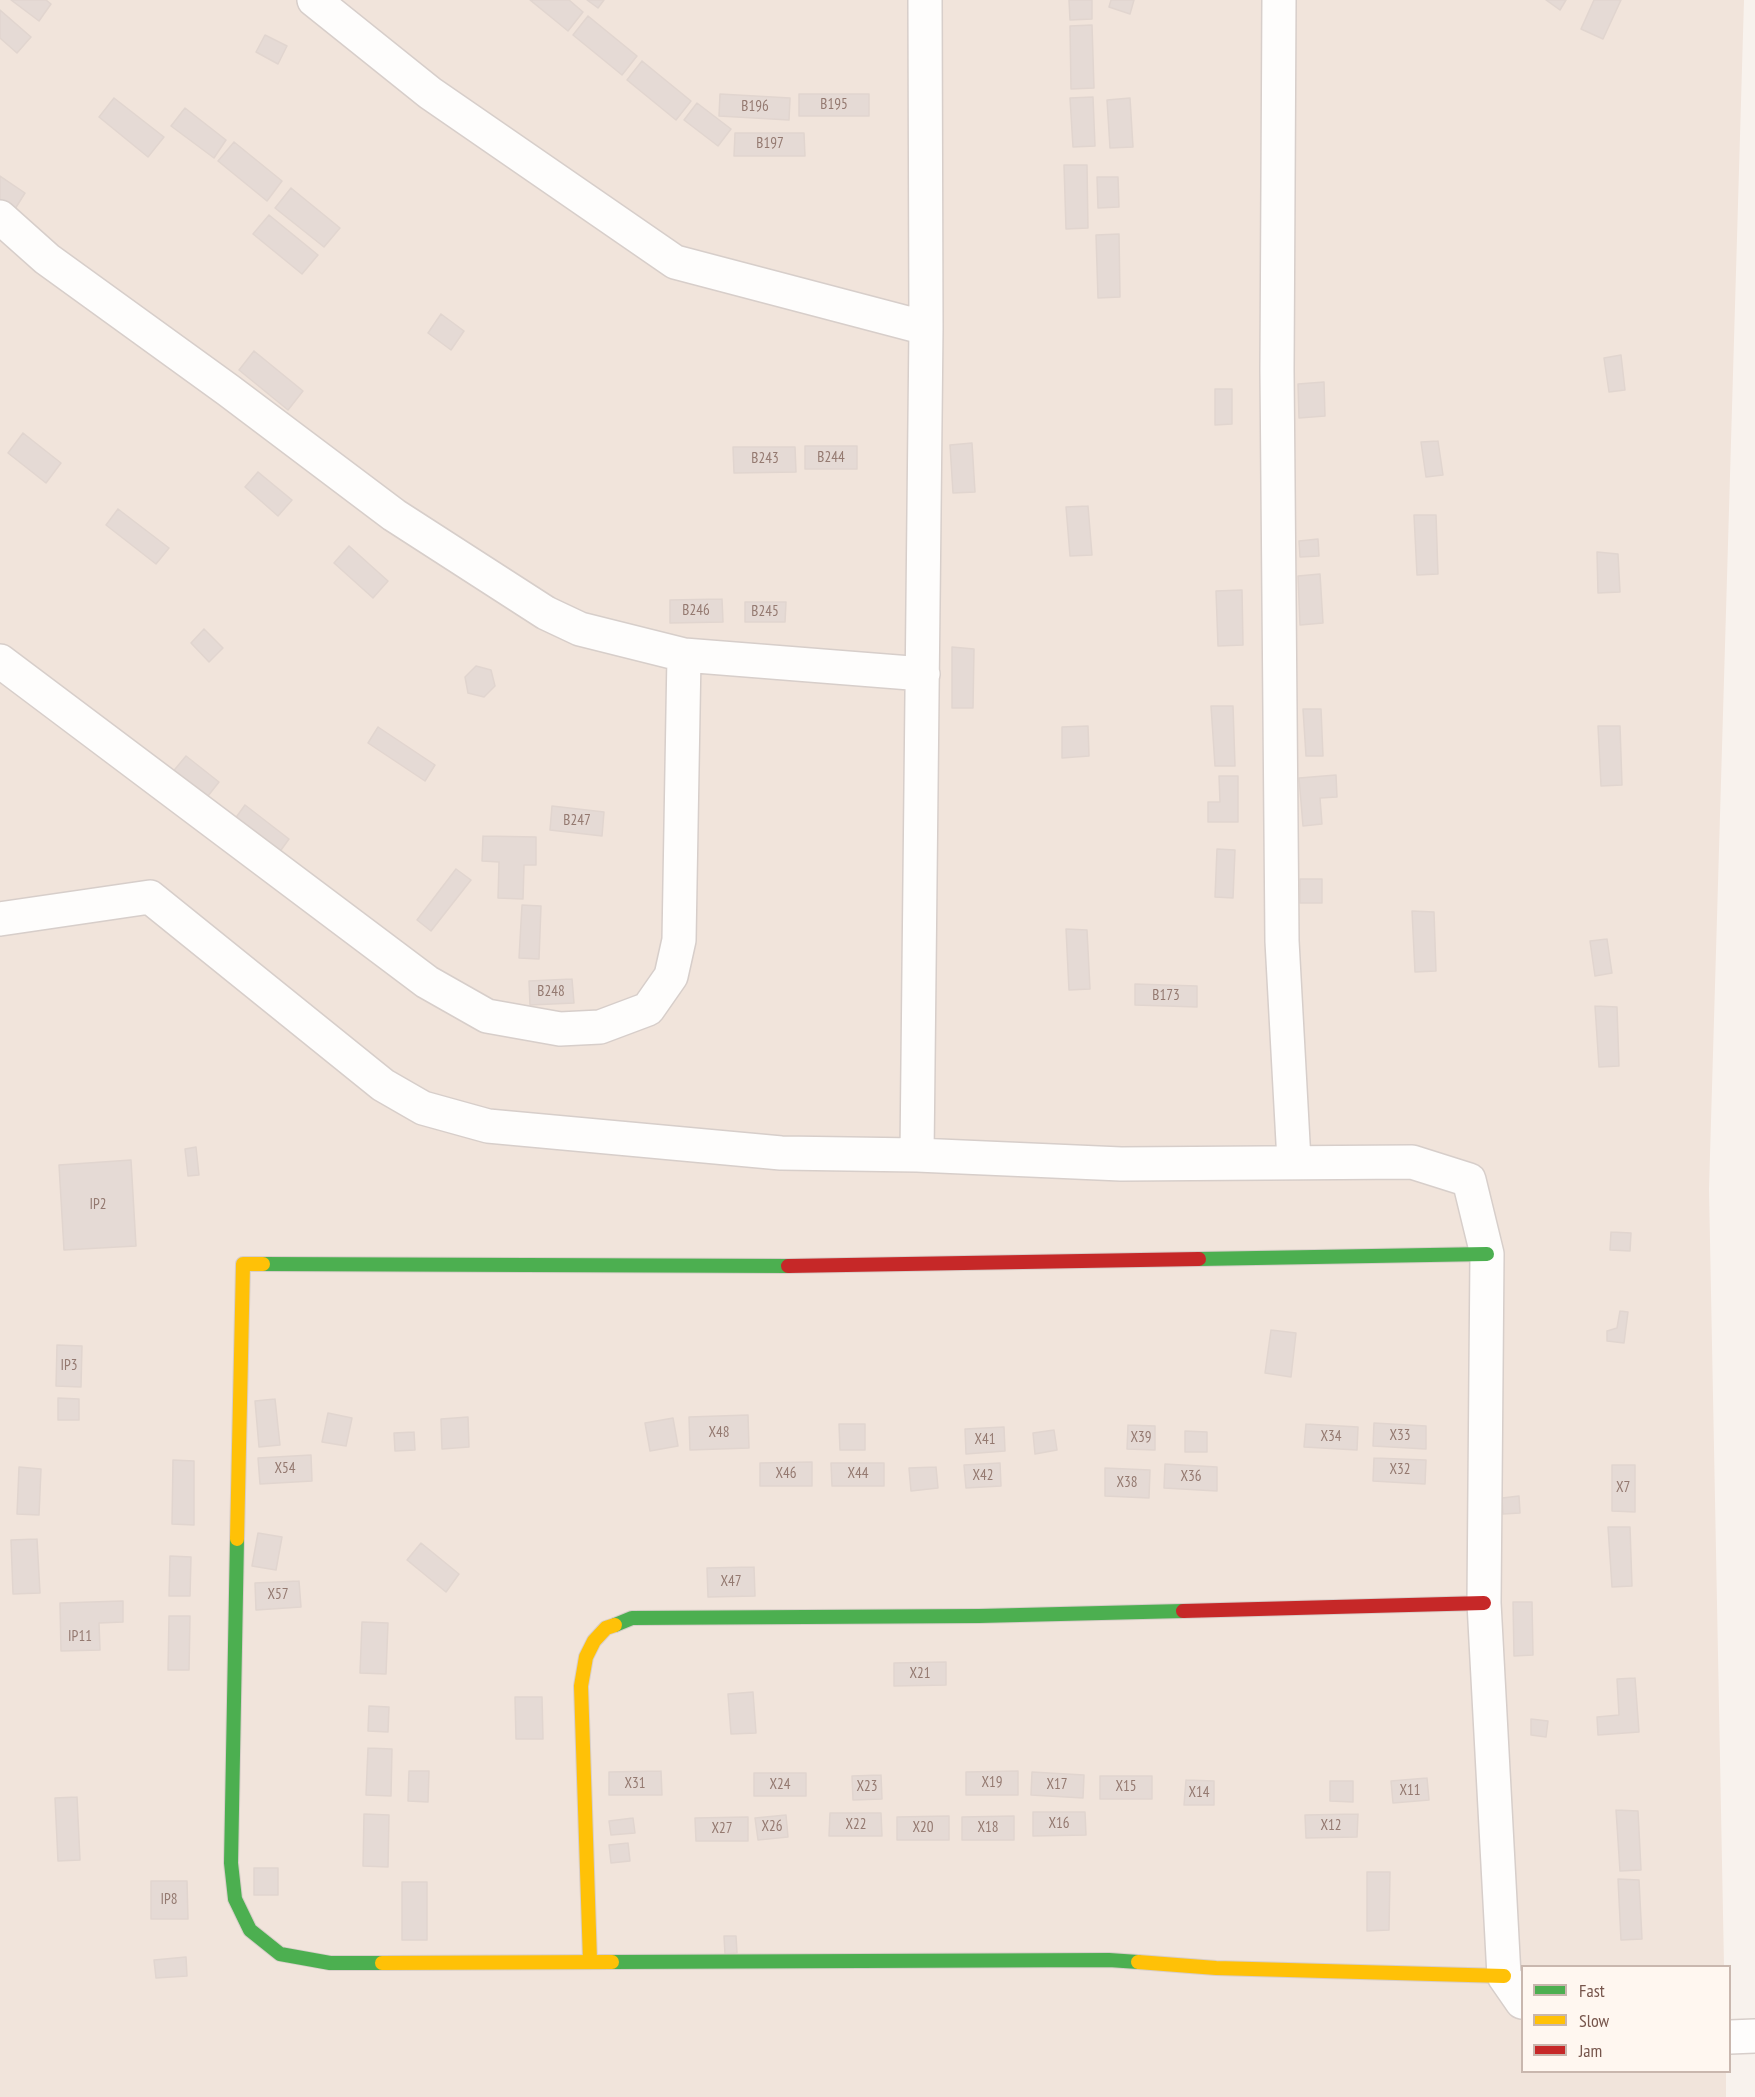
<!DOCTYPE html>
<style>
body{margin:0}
#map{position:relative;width:1755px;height:2097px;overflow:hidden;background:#f8f2ed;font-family:"PT Sans Narrow",sans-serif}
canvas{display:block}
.legend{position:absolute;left:1521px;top:1965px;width:210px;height:108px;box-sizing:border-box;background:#fff7f0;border:2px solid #c9b7ae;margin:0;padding:8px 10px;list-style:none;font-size:18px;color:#77564c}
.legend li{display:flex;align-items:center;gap:12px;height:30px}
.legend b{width:30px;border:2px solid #c9b7ae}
</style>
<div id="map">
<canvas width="1755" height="2097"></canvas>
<ul class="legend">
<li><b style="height:8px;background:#4caf50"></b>Fast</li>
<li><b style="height:8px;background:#ffc107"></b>Slow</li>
<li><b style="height:8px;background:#c62828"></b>Jam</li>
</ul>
</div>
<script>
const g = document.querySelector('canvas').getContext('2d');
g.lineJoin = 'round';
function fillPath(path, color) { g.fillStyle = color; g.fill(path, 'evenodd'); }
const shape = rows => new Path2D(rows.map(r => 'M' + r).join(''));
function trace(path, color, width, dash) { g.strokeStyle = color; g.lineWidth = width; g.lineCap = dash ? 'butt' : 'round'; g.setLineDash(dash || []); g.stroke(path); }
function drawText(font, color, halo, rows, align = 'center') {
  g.font = font + ' "PT Sans Narrow",sans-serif'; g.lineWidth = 5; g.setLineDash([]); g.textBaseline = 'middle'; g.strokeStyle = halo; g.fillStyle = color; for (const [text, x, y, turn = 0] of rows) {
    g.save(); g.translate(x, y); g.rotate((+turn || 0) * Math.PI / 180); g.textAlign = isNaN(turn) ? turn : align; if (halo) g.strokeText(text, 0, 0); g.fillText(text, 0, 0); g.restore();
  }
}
fillPath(shape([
 [0,0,1744,0,1709,1189,1724,1966,1522,1966,1522,2072,1726,2072,1726,2097,0,2097]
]), '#f1e4db');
const building = shape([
 [11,0,46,0,51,4,39,21,11,0],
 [530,0,569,0,583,12,568,31,530,0],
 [587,0,604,0,598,8,587,0],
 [1069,0,1092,0,1092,19,1070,20,1069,0],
 [1111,0,1134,0,1130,14,1109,7,1111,0],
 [1546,0,1566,0,1560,10,1546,0],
 [1594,0,1621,0,1603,39,1581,29,1594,0],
 [0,10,31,37,17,53,0,38,0,10],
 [588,16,637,56,622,75,573,35,588,16],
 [1092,25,1094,88,1071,89,1070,26,1092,25],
 [265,35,287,46,278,64,256,52,265,35],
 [642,61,691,101,676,120,627,80,642,61],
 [720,94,790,98,789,120,719,116,720,94],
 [799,94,869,94,869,116,799,116,799,94],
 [1093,97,1095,146,1073,147,1070,98,1093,97],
 [114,98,164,137,148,157,99,117,114,98],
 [1130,98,1133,147,1110,148,1107,100,1130,98],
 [697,103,731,129,718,146,684,120,697,103],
 [185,108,226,140,214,158,171,126,185,108],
 [735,133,804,133,805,156,734,156,735,133],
 [234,142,282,181,267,201,218,161,234,142],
 [1064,165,1087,165,1088,228,1066,229,1064,165],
 [0,176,25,193,15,209,0,199,0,176],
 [1097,177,1118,177,1119,207,1098,208,1097,177],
 [291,188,340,228,324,247,275,208,291,188],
 [269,215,318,255,302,274,253,234,269,215],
 [1119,234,1120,297,1098,298,1096,235,1119,234],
 [441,314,464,331,451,350,428,333,441,314],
 [254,351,303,391,288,410,239,370,254,351],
 [1621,355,1625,390,1609,392,1604,358,1621,355],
 [1324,382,1325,416,1299,418,1298,384,1324,382],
 [1215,389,1232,389,1232,424,1215,425,1215,389],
 [23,433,61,463,46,483,8,453,23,433],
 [1438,441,1443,475,1426,477,1421,442,1438,441],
 [972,443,975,492,953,493,950,445,972,443],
 [805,446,857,446,857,469,805,469,805,446],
 [733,447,795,447,796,472,734,473,733,447],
 [258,472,292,500,278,516,245,487,258,472],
 [1088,506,1092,555,1070,556,1066,507,1088,506],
 [118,509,169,548,156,564,106,525,118,509],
 [1414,515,1436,515,1438,574,1417,575,1414,515],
 [1318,539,1319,556,1300,557,1299,541,1318,539],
 [349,546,388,581,373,598,334,563,349,546],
 [1597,552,1618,554,1620,592,1598,593,1597,552],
 [1320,574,1323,623,1300,625,1298,576,1320,574],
 [1242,590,1243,645,1218,646,1216,591,1242,590],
 [722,599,723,622,670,623,670,600,722,599],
 [745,602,786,602,785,622,745,622,745,602],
 [204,629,223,648,209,662,191,643,204,629],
 [952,647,974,649,973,708,952,708,952,647],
 [476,666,491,670,495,686,484,697,468,693,465,677,476,666],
 [1211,706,1233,706,1235,766,1215,766,1211,706],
 [1303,709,1321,709,1323,756,1306,756,1303,709],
 [1088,726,1089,756,1062,758,1062,727,1088,726],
 [1598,726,1620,726,1622,785,1601,786,1598,726],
 [378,727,435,765,425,781,368,743,378,727],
 [186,756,219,782,204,801,171,774,186,756],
 [1336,775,1337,797,1320,798,1322,824,1303,826,1299,778,1336,775],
 [1219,776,1238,776,1238,822,1208,822,1208,802,1220,802,1219,776],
 [245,805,289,839,276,857,232,823,245,805],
 [552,806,604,812,602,836,550,830,552,806],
 [483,836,536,837,536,865,524,865,523,899,498,898,499,862,482,861,483,836],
 [1217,849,1235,850,1233,898,1215,897,1217,849],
 [456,869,471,880,431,931,417,920,456,869],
 [1300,879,1322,879,1322,903,1300,903,1300,879],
 [522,905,541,906,539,959,519,958,522,905],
 [1412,911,1434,912,1436,971,1415,972,1412,911],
 [1066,929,1087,930,1090,989,1069,990,1066,929],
 [1607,939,1612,973,1595,976,1590,941,1607,939],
 [572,979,574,1003,530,1005,529,981,572,979],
 [1135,984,1197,986,1197,1007,1135,1005,1135,984],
 [1595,1006,1617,1007,1619,1066,1599,1067,1595,1006],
 [196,1147,199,1175,188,1176,185,1149,196,1147],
 [131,1160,136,1246,64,1250,59,1165,131,1160],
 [1611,1232,1631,1233,1630,1251,1610,1250,1611,1232],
 [1620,1311,1628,1312,1624,1343,1607,1341,1607,1331,1617,1328,1620,1311],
 [1271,1330,1296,1333,1291,1377,1265,1373,1271,1330],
 [57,1345,82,1346,81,1387,56,1386,57,1345],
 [58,1398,79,1399,79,1420,58,1420,58,1398],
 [275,1399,280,1445,259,1447,255,1401,275,1399],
 [328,1413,352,1418,346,1446,322,1442,328,1413],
 [748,1415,749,1448,690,1450,689,1417,748,1415],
 [468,1417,469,1447,442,1449,441,1419,468,1417],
 [673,1418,678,1446,650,1451,645,1423,673,1418],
 [1374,1423,1426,1426,1426,1449,1373,1446,1374,1423],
 [839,1424,865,1424,865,1450,840,1450,839,1424],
 [1306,1424,1358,1427,1357,1450,1304,1447,1306,1424],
 [1128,1425,1155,1426,1155,1450,1127,1449,1128,1425],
 [1004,1427,1005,1451,966,1454,965,1429,1004,1427],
 [1054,1430,1057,1450,1035,1454,1033,1433,1054,1430],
 [1185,1431,1207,1432,1207,1452,1185,1452,1185,1431],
 [414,1432,415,1450,395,1451,394,1433,414,1432],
 [311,1455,312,1481,260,1484,258,1458,311,1455],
 [1374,1458,1426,1460,1425,1484,1373,1481,1374,1458],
 [173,1460,194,1461,194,1525,172,1524,173,1460],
 [812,1462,812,1486,760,1486,760,1463,812,1462],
 [831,1463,884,1463,884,1486,832,1486,831,1463],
 [1000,1463,1001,1486,966,1488,964,1465,1000,1463],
 [1165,1464,1217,1467,1217,1491,1164,1488,1165,1464],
 [1612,1465,1635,1465,1635,1512,1612,1511,1612,1465],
 [19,1467,41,1469,39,1515,17,1514,19,1467],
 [936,1467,938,1488,911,1491,909,1468,936,1467],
 [1105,1468,1150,1470,1149,1498,1105,1496,1105,1468],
 [1519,1496,1520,1513,1503,1514,1502,1498,1519,1496],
 [1608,1527,1630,1527,1632,1586,1612,1587,1608,1527],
 [258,1533,282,1537,276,1570,252,1566,258,1533],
 [37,1539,40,1593,13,1594,11,1540,37,1539],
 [421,1543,459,1574,446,1592,407,1560,421,1543],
 [170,1556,191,1557,190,1596,169,1596,170,1556],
 [754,1567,755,1596,708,1597,707,1568,754,1567],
 [299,1581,301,1607,256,1610,255,1583,299,1581],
 [123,1601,123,1622,99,1623,100,1650,61,1651,60,1603,123,1601],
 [1513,1602,1532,1602,1533,1655,1514,1656,1513,1602],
 [169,1616,190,1616,189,1670,168,1670,169,1616],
 [362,1622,388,1623,386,1674,360,1673,362,1622],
 [946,1662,946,1685,894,1686,894,1663,946,1662],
 [1635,1678,1639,1732,1598,1735,1597,1717,1619,1715,1617,1679,1635,1678],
 [753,1692,756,1733,731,1734,728,1694,753,1692],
 [515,1697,542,1697,543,1739,516,1739,515,1697],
 [369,1706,389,1707,388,1732,368,1731,369,1706],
 [1531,1719,1548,1721,1546,1737,1531,1735,1531,1719],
 [368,1748,392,1749,391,1796,366,1795,368,1748],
 [409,1771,429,1771,428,1802,408,1801,409,1771],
 [661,1771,662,1795,609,1795,609,1772,661,1771],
 [1018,1771,1018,1795,966,1795,966,1772,1018,1771],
 [1032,1772,1084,1775,1083,1798,1031,1795,1032,1772],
 [754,1773,806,1773,806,1796,754,1796,754,1773],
 [881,1775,882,1799,853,1800,852,1776,881,1775],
 [1100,1776,1152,1776,1152,1799,1100,1799,1100,1776],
 [1427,1778,1429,1800,1393,1803,1391,1781,1427,1778],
 [1186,1780,1214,1781,1214,1805,1184,1805,1186,1780],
 [1330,1781,1353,1781,1353,1802,1330,1801,1330,1781],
 [77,1797,80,1860,58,1861,55,1798,77,1797],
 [1616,1810,1638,1811,1641,1870,1620,1871,1616,1810],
 [1033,1812,1085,1812,1086,1835,1033,1836,1033,1812],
 [830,1813,881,1813,882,1836,829,1836,830,1813],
 [364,1814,389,1815,388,1867,363,1866,364,1814],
 [1358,1814,1357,1837,1306,1838,1305,1815,1358,1814],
 [786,1815,788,1837,758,1840,755,1818,786,1815],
 [949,1816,949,1840,897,1840,897,1817,949,1816],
 [1014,1816,1014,1840,962,1840,962,1817,1014,1816],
 [748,1817,748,1841,696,1841,695,1818,748,1817],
 [633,1818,635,1833,611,1835,609,1821,633,1818],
 [628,1843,630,1861,611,1863,609,1845,628,1843],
 [254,1868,278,1868,278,1895,254,1895,254,1868],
 [1367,1872,1390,1872,1389,1930,1367,1931,1367,1872],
 [1618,1879,1639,1880,1642,1939,1621,1940,1618,1879],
 [151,1881,187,1881,188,1919,151,1919,151,1881],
 [402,1882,427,1882,427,1940,402,1940,402,1882],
 [724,1936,736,1936,737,1953,725,1954,724,1936],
 [186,1957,187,1976,156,1978,154,1960,186,1957]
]);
fillPath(building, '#e5dad5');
trace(building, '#e1d5cf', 1.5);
const street = shape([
 [314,0,430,93,675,262,926,328],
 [1279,0,1277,370,1282,941,1294,1161],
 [0,217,47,259,228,390,394,515,546,613,580,629,684,655,923,674],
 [0,661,427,982,487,1016,560,1029,600,1027,648,1009,671,976,679,940,684,655],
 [0,919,150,897,383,1085,423,1108,488,1126,781,1153,917,1155,1121,1164,1412,1162,1469,1180,1487,1254,1484,1603,1504,1976,1522,2002],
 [917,1155,926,328,925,0],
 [1730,2037,1755,2036]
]);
const fast = shape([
 [1199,1259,1487,1254],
 [263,1264,788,1266],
 [237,1539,231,1863,235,1899,250,1930,280,1954,330,1963,382,1963],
 [615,1625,632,1618,979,1616,1183,1611],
 [612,1962,1109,1960,1138,1962]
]);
const slow = shape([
 [237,1539,243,1264,263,1264],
 [590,1961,581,1686,586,1657,594,1641,606,1628,615,1625],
 [1138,1962,1216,1968,1504,1976],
 [382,1963,612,1962]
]);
const jam = shape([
 [788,1266,1199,1259],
 [1183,1611,1484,1603]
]);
trace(street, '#d7ceca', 36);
trace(fast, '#d8cec9', 16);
trace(slow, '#d8cec9', 16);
trace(jam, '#d8cec9', 16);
trace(street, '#fefdfc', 33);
trace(fast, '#4caf50', 14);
trace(slow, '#ffc107', 14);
trace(jam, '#c62828', 14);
drawText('15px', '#947970', null, [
 ["B195",834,105],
 ["B196",755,107],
 ["B197",770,144],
 ["B244",831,458],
 ["B243",765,459],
 ["B246",696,611],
 ["B245",765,612],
 ["B247",577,821],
 ["B248",551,992],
 ["B173",1166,996],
 ["IP2",98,1205],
 ["IP3",69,1366],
 ["X48",719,1433],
 ["X33",1400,1436],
 ["X34",1331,1437],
 ["X39",1141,1438],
 ["X41",985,1440],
 ["X54",285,1469],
 ["X32",1400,1470],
 ["X46",786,1474],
 ["X44",858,1474],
 ["X42",983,1476],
 ["X36",1191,1477],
 ["X38",1127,1483],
 ["X7",1623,1488],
 ["X47",731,1582],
 ["X57",278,1595],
 ["IP11",80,1637],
 ["X21",920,1674],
 ["X19",992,1783],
 ["X31",635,1784],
 ["X24",780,1785],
 ["X17",1057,1785],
 ["X23",867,1787],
 ["X15",1126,1787],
 ["X11",1410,1791],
 ["X14",1199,1793],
 ["X16",1059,1824],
 ["X22",856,1825],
 ["X12",1331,1826],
 ["X26",772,1827],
 ["X20",923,1828],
 ["X18",988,1828],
 ["X27",722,1829],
 ["IP8",169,1900]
]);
</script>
